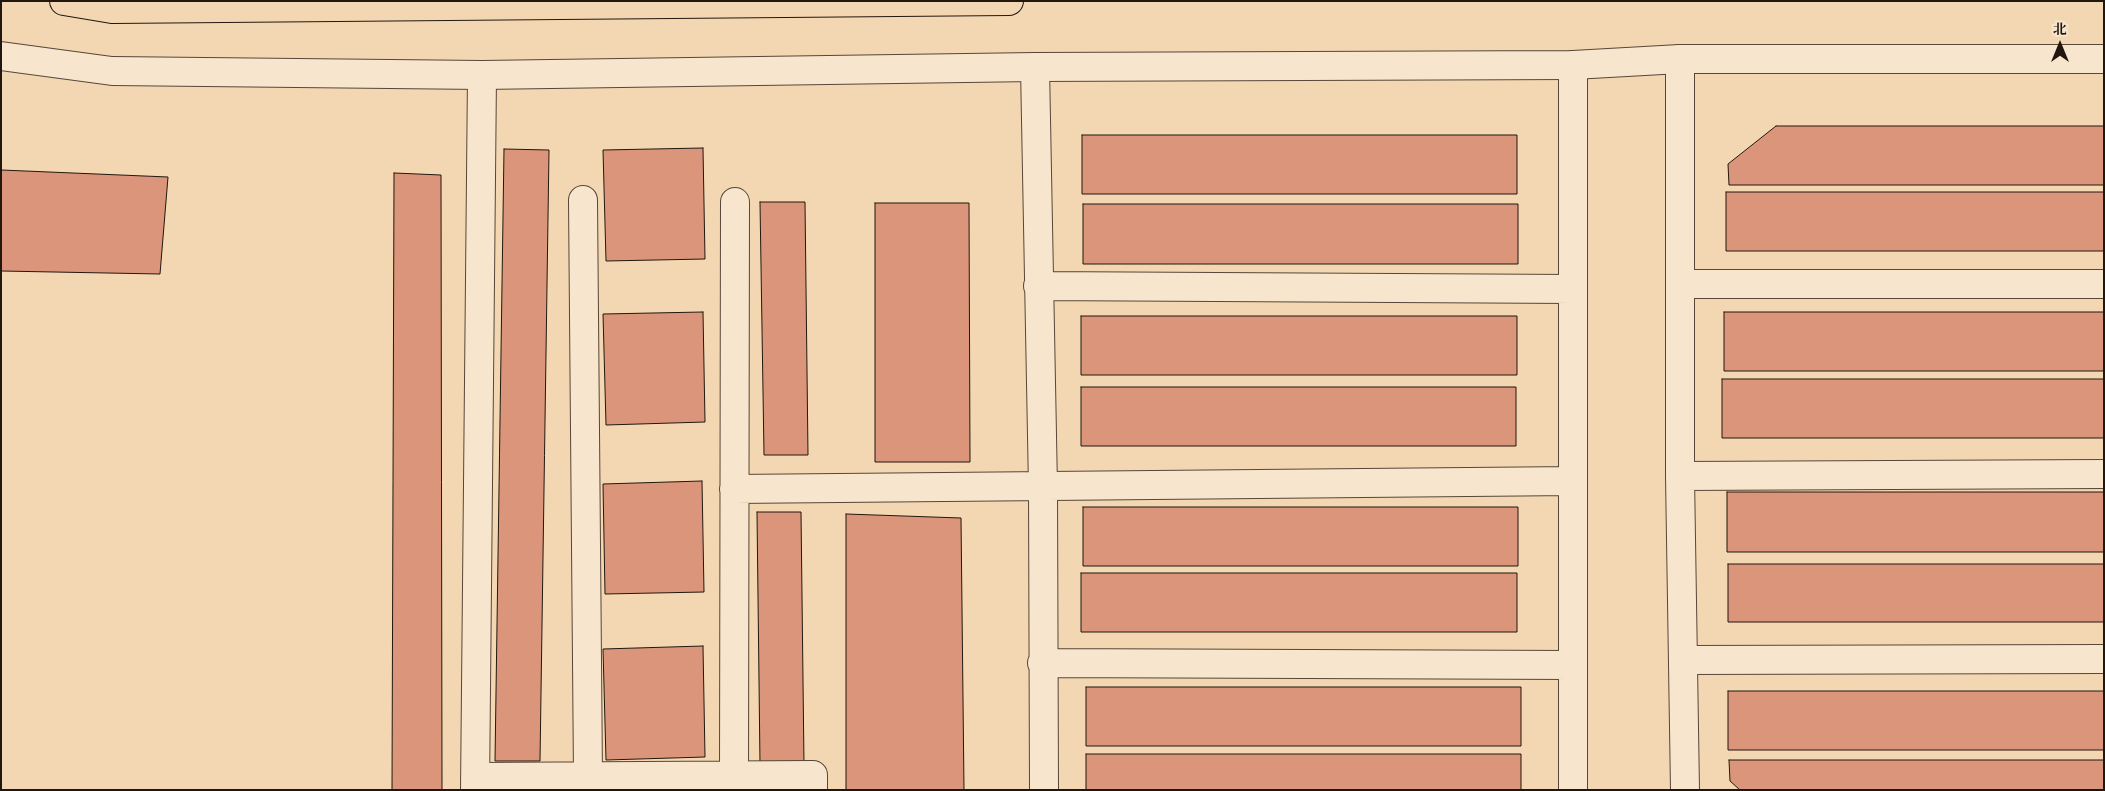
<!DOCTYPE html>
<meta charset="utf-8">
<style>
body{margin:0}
#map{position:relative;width:2105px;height:791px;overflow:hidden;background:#f2d7b2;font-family:Alegreya,"Noto Serif SC",serif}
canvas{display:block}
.frame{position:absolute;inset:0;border:2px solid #22170f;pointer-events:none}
.north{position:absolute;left:2035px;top:20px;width:50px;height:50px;-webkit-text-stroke:4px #f7e5cd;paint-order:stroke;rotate:0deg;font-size:14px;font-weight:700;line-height:20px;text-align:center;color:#22170f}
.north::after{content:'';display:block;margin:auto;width:18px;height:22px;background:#22170f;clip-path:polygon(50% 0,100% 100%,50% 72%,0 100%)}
</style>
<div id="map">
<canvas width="2105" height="791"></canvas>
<div class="frame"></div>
<div class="north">北</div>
</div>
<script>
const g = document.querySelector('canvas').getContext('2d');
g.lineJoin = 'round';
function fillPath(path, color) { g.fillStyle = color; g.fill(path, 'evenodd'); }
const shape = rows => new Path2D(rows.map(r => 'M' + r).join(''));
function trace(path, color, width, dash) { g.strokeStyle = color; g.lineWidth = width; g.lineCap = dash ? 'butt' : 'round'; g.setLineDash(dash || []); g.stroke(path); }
const building = shape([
 [1776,126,2104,126,2104,185,1729,185,1728,164,1776,126],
 [1082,135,1517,135,1517,194,1082,194,1082,135],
 [703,148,705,259,606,261,603,150,703,148],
 [504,149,549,150,540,761,495,761,504,149],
 [1,170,168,177,160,274,1,271,1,170],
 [394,173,441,175,442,790,392,790,394,173],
 [1726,192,2104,192,2104,251,1726,251,1726,192],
 [760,202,805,202,808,455,764,455,760,202],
 [875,203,969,203,970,462,875,462,875,203],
 [1083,204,1518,204,1518,264,1083,264,1083,204],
 [703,312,705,422,606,425,603,314,703,312],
 [1724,312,2104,312,2104,371,1724,371,1724,312],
 [1081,316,1517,316,1517,375,1081,375,1081,316],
 [1722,379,2104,379,2104,438,1722,438,1722,379],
 [1081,387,1516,387,1516,446,1081,446,1081,387],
 [702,481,704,592,605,594,603,484,702,481],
 [1727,492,2104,492,2104,552,1727,552,1727,492],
 [1083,507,1518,507,1518,566,1083,566,1083,507],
 [757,512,801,512,804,765,760,765,757,512],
 [846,514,961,518,964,790,846,790,846,514],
 [1728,564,2104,564,2104,622,1728,622,1728,564],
 [1081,573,1517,573,1517,632,1081,632,1081,573],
 [703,646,705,757,606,760,603,649,703,646],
 [1086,687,1521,687,1521,746,1086,746,1086,687],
 [1728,691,2104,691,2104,750,1728,750,1728,691],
 [1086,754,1521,754,1521,790,1086,790,1086,754],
 [1729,760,2104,760,2104,790,1740,790,1730,781,1729,760]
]);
fillPath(building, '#db957a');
trace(building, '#22170f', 1);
const minor = shape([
 [1680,59,1680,476,1685,790],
 [1573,65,1573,790],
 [1035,67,1043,488,1044,790],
 [583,200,588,776],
 [1681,284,2104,284],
 [1038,286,1573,289],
 [1680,476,2104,474],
 [734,489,1573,481],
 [1684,660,2104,659],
 [1042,663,1573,665],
 [734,775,735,202],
 [475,777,813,775,813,790],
 [475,790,482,75]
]);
const tertiary = shape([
 [1,56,112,71,482,75,1035,67,1573,65,1680,59,2104,59]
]);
const primary = shape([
 [64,1,112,9,1009,1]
]);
trace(minor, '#564738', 30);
trace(tertiary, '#564738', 30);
trace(primary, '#22170f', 30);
trace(minor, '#f7e5cd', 28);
trace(tertiary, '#f7e5cd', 28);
trace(primary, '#f2d7b2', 28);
</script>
